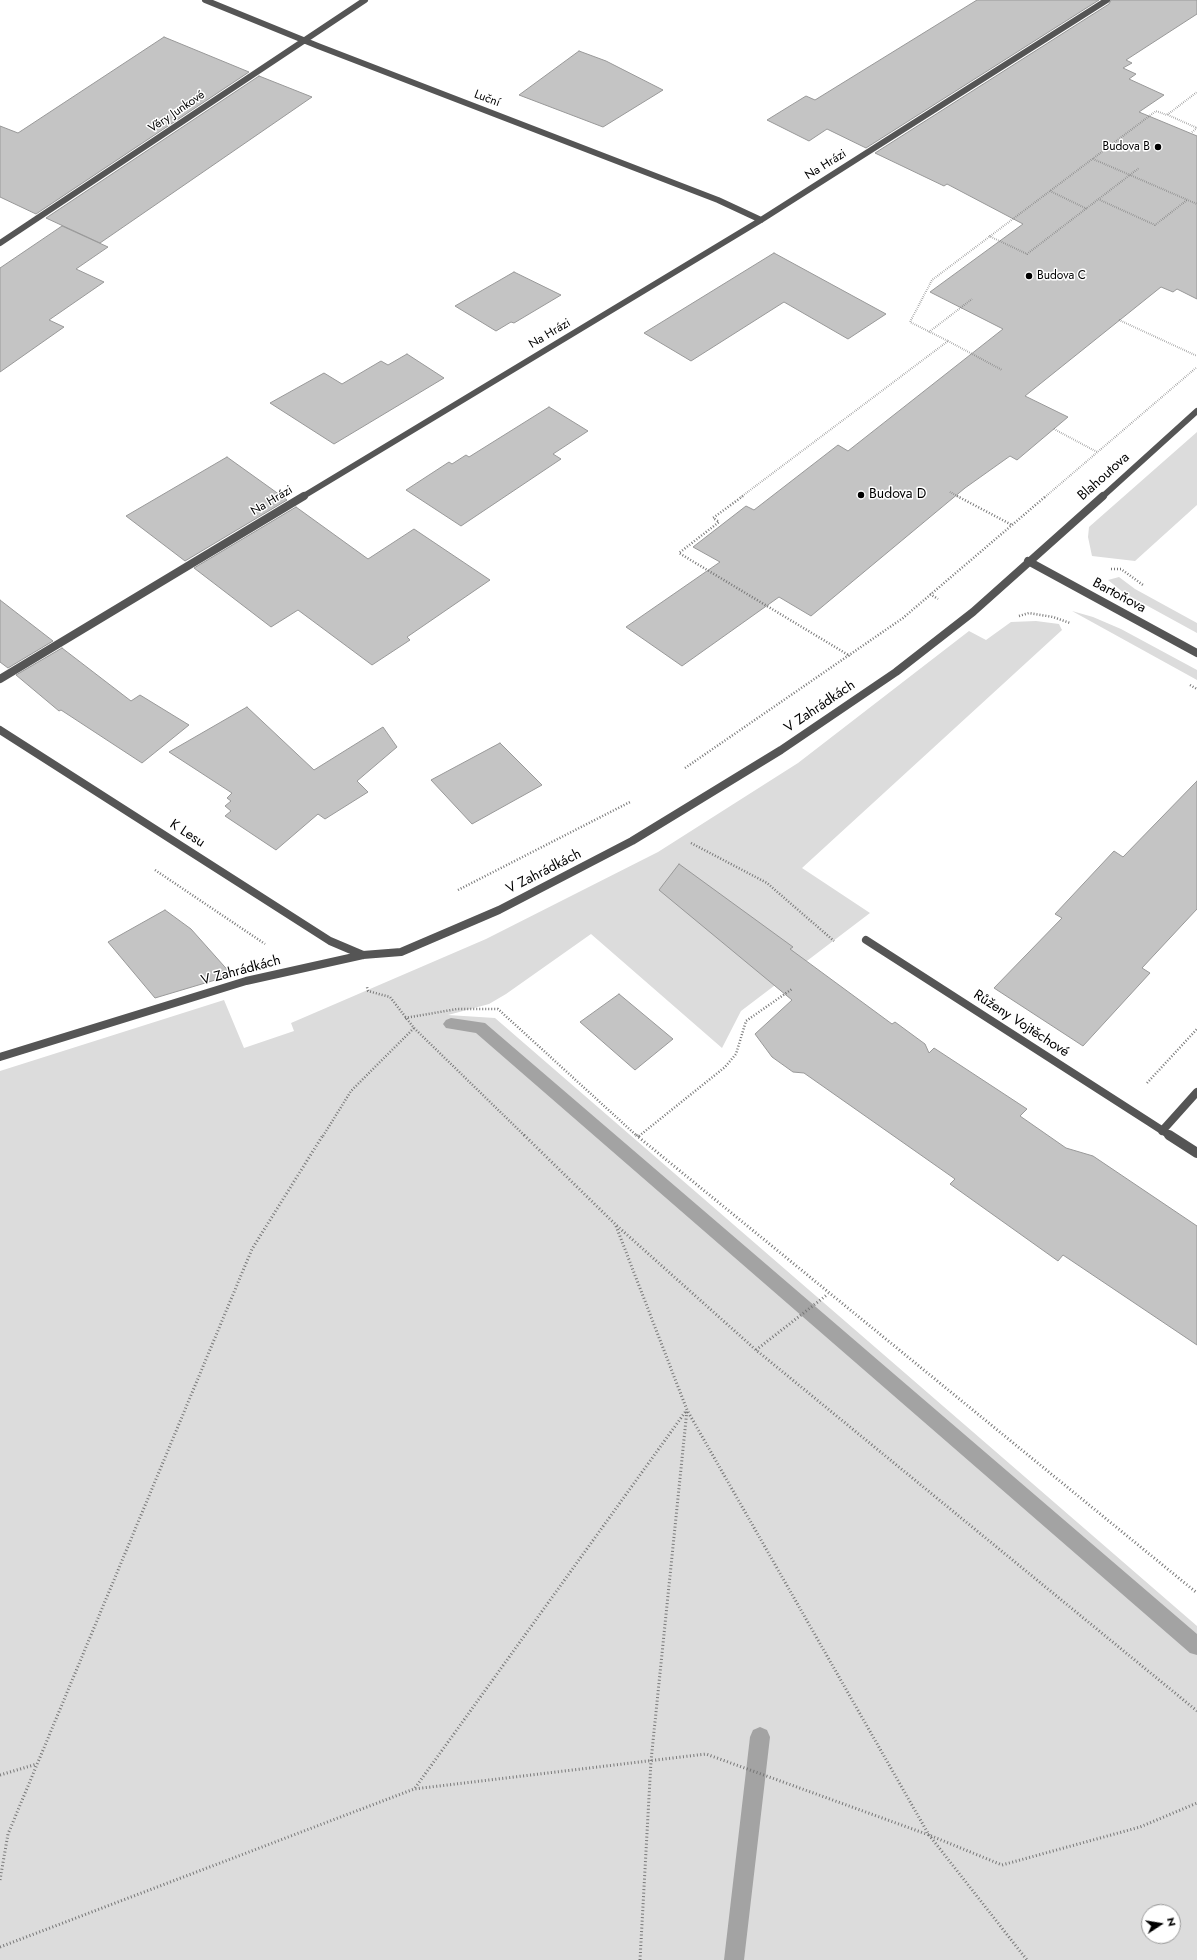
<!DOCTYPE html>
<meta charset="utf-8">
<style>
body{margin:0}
#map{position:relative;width:1197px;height:1960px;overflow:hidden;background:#fff;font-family:Jost,sans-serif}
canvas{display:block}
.north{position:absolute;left:1141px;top:1904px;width:40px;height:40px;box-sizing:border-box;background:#fff;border:1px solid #999;border-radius:50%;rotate:78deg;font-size:11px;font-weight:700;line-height:16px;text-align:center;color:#000}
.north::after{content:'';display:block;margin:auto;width:14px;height:18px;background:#000;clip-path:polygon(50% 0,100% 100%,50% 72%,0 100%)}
</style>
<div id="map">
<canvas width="1197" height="1960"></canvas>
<div class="north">N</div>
</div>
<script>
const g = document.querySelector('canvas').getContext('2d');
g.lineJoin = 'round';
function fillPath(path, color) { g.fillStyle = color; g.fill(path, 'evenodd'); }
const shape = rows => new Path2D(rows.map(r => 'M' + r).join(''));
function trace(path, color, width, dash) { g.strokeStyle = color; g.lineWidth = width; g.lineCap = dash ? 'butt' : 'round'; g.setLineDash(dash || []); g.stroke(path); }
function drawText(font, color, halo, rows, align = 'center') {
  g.font = font + ' Jost,sans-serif'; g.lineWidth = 3; g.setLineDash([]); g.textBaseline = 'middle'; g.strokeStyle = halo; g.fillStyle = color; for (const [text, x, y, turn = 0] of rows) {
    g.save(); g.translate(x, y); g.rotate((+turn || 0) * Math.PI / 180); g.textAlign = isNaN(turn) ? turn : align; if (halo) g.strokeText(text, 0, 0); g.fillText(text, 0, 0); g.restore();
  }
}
fillPath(shape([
 [1197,432,1197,505,1135,561,1092,556,1088,537,1089,527],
 [1119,577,1135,589,1197,623,1197,633,1124,593,1108,580],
 [1072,611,1093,617,1121,629,1197,670,1197,680],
 [1036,621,1059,624,1062,630,802,868,870,913,741,1011,722,1048,591,934,506,994,489,1004,448,1015,495,1018,1197,1626,1197,1960,0,1960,0,1071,224,1000,244,1048,294,1031,291,1023,486,939,658,852,798,763,969,631,986,640,1011,622],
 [1149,1912,1173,1912,1173,1936,1149,1936]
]), '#dcdcdc');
fillPath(shape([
 [451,1018,485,1023,1197,1634,1197,1655,1190,1653,476,1033,446,1028,443,1024,446,1020,451,1018],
 [760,1727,767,1730,770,1737,744,1960,724,1960,750,1737,753,1730,760,1727]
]), '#a3a3a3');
const building = shape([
 [977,0,1099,0,866,148,827,129,809,141,767,120,806,96,815,100,977,0],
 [1111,0,1197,0,1197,14,1126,60,1132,63,1123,68,1136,74,1129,79,1164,95,1139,112,1197,136,1197,299,1177,289,1173,292,1161,287,1025,396,1068,417,1017,460,1010,456,965,488,811,616,779,597,682,666,626,627,720,562,693,547,746,506,754,510,838,445,848,451,1003,329,930,292,1023,224,947,184,944,186,875,153,1109,4,1111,0],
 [164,37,249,72,36,214,0,197,0,126,18,133,164,37],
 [579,51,606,61,663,90,603,127,519,95,579,51],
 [259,76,312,97,100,243,46,218,259,76],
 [62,226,108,247,76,269,104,282,49,320,64,327,0,372,0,268,62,226],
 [774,253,886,314,848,339,784,302,691,361,644,333,774,253],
 [514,272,561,295,514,323,511,322,496,331,455,306,514,272],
 [407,354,444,378,334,444,270,403,324,373,342,384,381,361,388,365,407,354],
 [549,407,588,431,553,454,561,459,461,526,406,490,449,462,452,464,466,455,469,457,549,407],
 [227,457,287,500,185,561,126,516,227,457],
 [296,507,368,559,414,529,490,580,407,637,410,640,372,665,298,610,271,627,194,568,296,507],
 [0,600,53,641,8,668,0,662,0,600],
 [62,648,131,701,140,695,189,725,142,763,61,710,59,711,16,675,62,648],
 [247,707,314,770,383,727,397,747,357,781,368,792,325,819,318,814,276,850,225,816,231,811,225,806,231,801,227,798,232,793,169,752,247,707],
 [500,743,542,785,472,824,431,780,500,743],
 [1197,781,1197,909,1142,968,1150,973,1083,1046,994,988,1062,918,1055,914,1114,851,1123,857,1197,781],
 [679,864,793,947,790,949,892,1024,895,1022,925,1044,929,1053,934,1048,1027,1109,1020,1116,1066,1148,1093,1156,1197,1226,1197,1345,1063,1255,1058,1261,950,1184,955,1179,804,1073,793,1072,772,1057,755,1034,792,1000,659,890,679,864],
 [165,910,191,929,232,975,155,998,108,942,165,910],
 [619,994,673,1039,635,1070,580,1022,619,994]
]);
fillPath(building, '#c4c4c4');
trace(building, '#999', 1);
trace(shape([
 [1168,115,1197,128],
 [1192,132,1197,128],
 [1093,159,1197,204],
 [1050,191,1087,209],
 [1100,200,1155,225,1187,200],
 [989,236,1027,254,1139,168],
 [1119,320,1197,356],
 [929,332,972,299],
 [948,341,1002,370],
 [1054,429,1097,452],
 [950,492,959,497],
 [741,497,948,341,910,322,932,280,1156,111,1167,115,1197,92],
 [1045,497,1197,367]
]), '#777', 2, [0.5, 1.5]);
trace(shape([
 [743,496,713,518,719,522,679,553,850,656],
 [957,496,1012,525],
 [1111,569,1121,569,1143,585],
 [930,594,938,599],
 [1019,616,1029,613,1053,617,1070,623],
 [1190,685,1197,689],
 [685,768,903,618,1046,496],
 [691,843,767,883,834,941],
 [155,870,265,944],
 [458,890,630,802],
 [405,1018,457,1009,498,1009,637,1136],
 [414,1028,525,1136],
 [1147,1083,1197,1029],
 [323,1136,351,1091,414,1028,390,997,368,991,367,987],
 [639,1136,725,1067,736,1054,746,1021,792,989]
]), '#777', 2.5, [1, 2]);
trace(shape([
 [524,1135,615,1224,756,1350,1197,1711],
 [636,1135,1197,1593],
 [638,1137,640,1135],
 [616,1226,687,1410,929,1835,1027,1960],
 [756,1350,828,1294],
 [0,1775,37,1764],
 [415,1788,686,1411],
 [0,1880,8,1834,252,1249,323,1135],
 [0,1947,414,1789,706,1754,929,1835,1002,1865,1140,1827,1197,1803],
 [640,1960,651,1761,687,1410]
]), '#777', 3, [1, 2.5]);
trace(shape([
 [205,0,318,46,718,200,761,220],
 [0,243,365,0],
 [302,497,761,220,1107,0],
 [1102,497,1197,411]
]), '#555', 6);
trace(shape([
 [1028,561,1197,653],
 [0,679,304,496],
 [0,730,330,941,363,955],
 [866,940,1171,1136],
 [0,1057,246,981,363,955,401,952,499,910,632,841,781,750,896,672,973,612,1103,496],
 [1162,1131,1197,1092]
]), '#555', 8);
trace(shape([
 [1169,1135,1197,1153]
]), '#555', 10);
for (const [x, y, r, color] of [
 [1158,147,4,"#000"],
 [1029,276,4,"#000"],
 [861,495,4,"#000"]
]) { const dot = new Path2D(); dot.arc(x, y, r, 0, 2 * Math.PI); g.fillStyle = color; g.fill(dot); trace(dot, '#fff', 1.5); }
drawText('12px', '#000', '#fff', [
 ["Luční",487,99,21],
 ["Věry Junkové",177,112,-34],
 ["Na Hrázi",826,165,-32],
 ["Na Hrázi",550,334,-31],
 ["Na Hrázi",272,501,-31]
]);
drawText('12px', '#000', '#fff', [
 ["Budova B",1150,147],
 ["Budova C",1037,276,"left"]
], 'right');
drawText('14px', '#000', '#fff', [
 ["Blahoutova",1104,477,-42],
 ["Bartoňova",1119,596,28],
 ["V Zahrádkách",820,707,-34],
 ["K Lesu",187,834,33],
 ["V Zahrádkách",544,872,-27],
 ["V Zahrádkách",241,971,-15],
 ["Růženy Vojtěchové",1021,1024,33]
]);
drawText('14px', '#000', '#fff', [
 ["Budova D",869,495]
], 'left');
</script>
